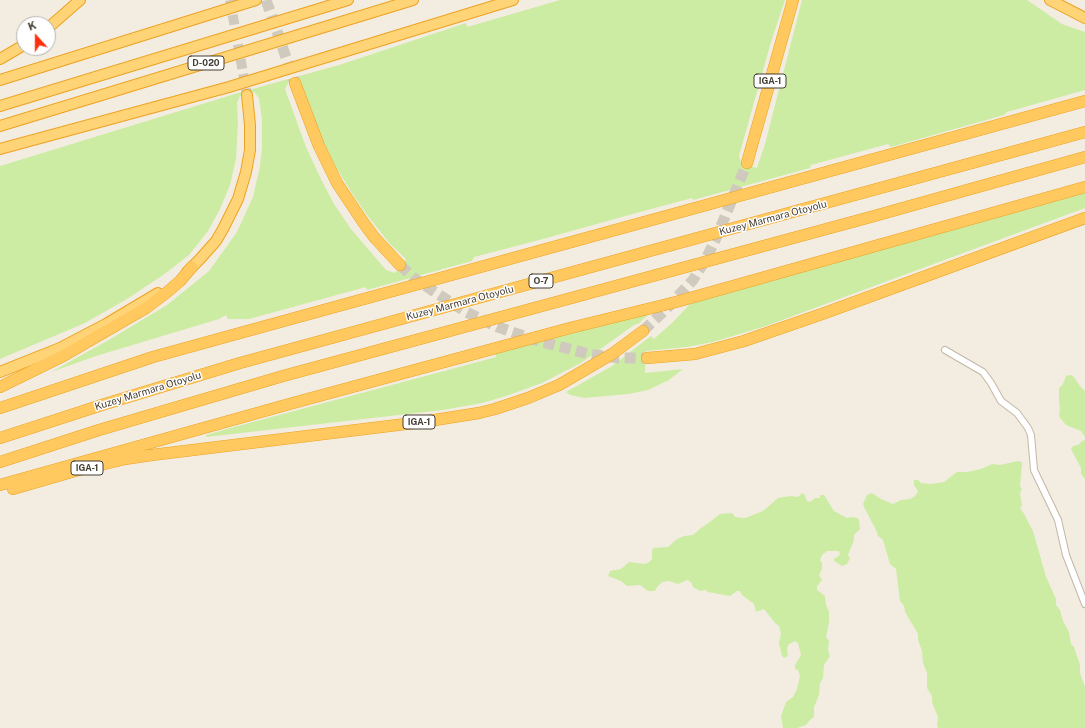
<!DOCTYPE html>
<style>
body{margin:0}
#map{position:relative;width:1085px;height:728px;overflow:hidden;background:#f3ede1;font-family:"Public Sans",sans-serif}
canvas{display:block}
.north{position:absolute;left:16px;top:16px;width:40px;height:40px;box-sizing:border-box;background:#fff;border:1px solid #b4b1ad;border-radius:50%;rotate:339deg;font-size:11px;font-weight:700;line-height:16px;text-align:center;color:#443d31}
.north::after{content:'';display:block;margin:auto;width:14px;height:18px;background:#ff2f0b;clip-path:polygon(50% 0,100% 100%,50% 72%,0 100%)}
</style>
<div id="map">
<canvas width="1085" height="728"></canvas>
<div class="north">K</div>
</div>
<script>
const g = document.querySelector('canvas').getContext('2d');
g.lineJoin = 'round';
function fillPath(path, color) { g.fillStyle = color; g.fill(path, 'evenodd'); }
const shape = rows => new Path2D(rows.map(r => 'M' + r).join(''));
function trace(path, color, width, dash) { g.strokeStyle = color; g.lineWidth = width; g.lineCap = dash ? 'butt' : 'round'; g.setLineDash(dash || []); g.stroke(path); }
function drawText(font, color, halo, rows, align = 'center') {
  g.font = font + ' "Public Sans",sans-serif'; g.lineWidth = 3; g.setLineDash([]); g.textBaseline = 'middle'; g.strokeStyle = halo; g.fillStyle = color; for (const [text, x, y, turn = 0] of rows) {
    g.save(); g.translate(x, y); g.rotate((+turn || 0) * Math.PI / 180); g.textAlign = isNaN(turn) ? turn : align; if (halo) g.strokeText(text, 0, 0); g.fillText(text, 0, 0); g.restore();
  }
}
fillPath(shape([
 [560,0,785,0,771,42,739,156,741,163,757,168,765,144,802,0,1027,0,1062,24,1085,32,1085,90,1007,112,1004,115,958,128,891,147,888,144,811,165,810,168,693,200,692,198,629,215,543,239,474,257,472,261,367,290,366,287,249,319,228,319,226,315,219,319,96,356,51,372,107,341,167,305,209,271,237,232,253,197,260,166,262,147,262,120,259,98,254,92,240,96,237,103,238,122,236,159,230,185,220,209,208,231,189,255,166,273,127,299,85,323,0,359,0,166,238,93,339,65,466,23,467,27],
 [297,81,322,140,335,166,352,193,367,215,390,244,406,259,395,273,386,270,351,229,334,204,321,179,306,147,285,89,288,83],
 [1085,193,1085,208,766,326,713,342,687,347,646,351,645,373,683,369,669,380,648,390,628,394,584,398,570,395,566,392,612,366,651,336,654,339,673,322,693,301],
 [645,313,646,315,648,315,641,321,640,323,634,325,581,363,542,383,506,396,482,403,443,410,206,437,206,435,234,427,448,370,496,357,496,354],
 [1070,375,1073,376,1080,386,1085,391,1085,437,1081,431,1066,425,1060,418,1059,414,1060,409,1059,401,1059,388,1063,384,1066,376],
 [1085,440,1085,479,1081,474,1081,468,1071,449,1073,446,1078,445,1082,441],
 [1018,461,1022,462,1022,465,1020,486,1022,489,1020,493,1022,506,1020,507,1021,510,1023,512,1033,531,1046,577,1056,599,1056,605,1060,610,1063,621,1069,632,1071,644,1074,647,1080,665,1080,673,1085,687,1085,728,938,728,937,725,938,717,932,702,932,696,927,688,927,673,923,663,922,651,918,640,918,634,905,612,904,606,900,601,896,569,890,564,883,540,878,536,876,530,865,509,863,504,867,495,872,493,881,499,893,504,901,500,910,499,915,496,918,491,914,485,914,480,918,480,921,483,930,484,944,482,957,472,967,472,981,469,992,464,1000,465],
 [802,493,805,495,807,501,810,502,815,498,820,498,820,495,824,495,834,511,847,518,851,517,857,518,859,520,860,529,854,535,854,540,848,555,850,558,847,564,842,566,834,561,834,559,840,555,839,551,827,551,822,555,820,560,822,563,822,569,819,575,822,580,817,586,817,590,825,596,826,605,829,611,829,622,826,637,829,641,828,650,830,656,824,665,823,678,820,683,819,695,814,707,814,717,809,721,806,725,797,728,783,728,781,716,786,702,793,697,797,689,800,676,798,670,795,669,795,665,801,655,798,643,795,641,789,644,787,648,788,656,784,658,782,656,779,643,781,634,779,626,775,623,764,609,756,612,754,604,742,595,740,591,737,591,730,596,708,592,705,590,700,591,693,587,691,582,687,580,678,584,669,581,662,582,657,587,655,591,648,591,640,585,627,586,621,581,608,576,610,571,621,569,629,562,645,564,649,562,652,559,652,551,653,548,668,547,677,539,684,536,693,535,701,528,707,524,720,514,732,513,735,517,745,518,763,511,778,498,790,496,798,497]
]), '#cceca4');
trace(shape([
 [230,0,247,95]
]), '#d0cabe', 10, [10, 5]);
trace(shape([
 [266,0,295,83],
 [400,265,414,278,438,294,466,312,498,327,535,340,589,354,619,358,647,358],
 [643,331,668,307,693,280,707,257,717,236,747,163]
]), '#d0cabe', 11, [11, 5.5]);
const minor = shape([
 [945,350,983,372,991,383,1001,401,1017,413,1028,428,1031,435,1034,470,1058,520,1066,555,1085,604]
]);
const trunk = shape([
 [1050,0,1085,18],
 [48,28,80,0],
 [0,59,24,45],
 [0,80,256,0],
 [0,106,348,0],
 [0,126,413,0],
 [0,149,229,87,513,0],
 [187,272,200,259,216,241,223,229,238,199,246,172,250,150,250,125,247,95],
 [0,372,60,348,106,324,158,293]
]);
const motorway = shape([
 [295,83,319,146,337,183,363,222,374,237,400,265],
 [747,163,793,0],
 [647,358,695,354,744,341,822,314,1085,218],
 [0,387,63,356,146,308,166,293,180,281,192,267],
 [0,408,153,357,240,333,1085,101],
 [0,438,105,404,240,363,1085,132],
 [0,462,99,430,283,376,867,218,1085,157],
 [0,485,293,403,570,328,676,302,1085,187],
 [13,489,75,471,125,459,152,455,422,422,479,413,495,409,528,398,559,385,612,354,643,331]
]);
trace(minor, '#c1b8a6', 8);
trace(trunk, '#eda120', 12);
trace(motorway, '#eda120', 12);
trace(minor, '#fff', 6);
trace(trunk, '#ffd476', 10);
trace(motorway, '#ffc95f', 11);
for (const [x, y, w] of [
 [206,63,36],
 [770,81,32],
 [541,281,24],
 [419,422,32],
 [87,468,32]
]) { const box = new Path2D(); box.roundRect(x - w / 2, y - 7, w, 14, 3); g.fillStyle = '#fff'; g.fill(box); trace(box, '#443d31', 1); }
drawText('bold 9px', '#443d31', null, [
 ["D-020",206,63],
 ["IGA-1",770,81],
 ["O-7",541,281],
 ["IGA-1",419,422],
 ["IGA-1",87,468]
]);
drawText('10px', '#443d31', '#fff', [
 ["Kuzey Marmara Otoyolu",773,218,-15],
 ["Kuzey Marmara Otoyolu",460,303,-15],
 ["Kuzey Marmara Otoyolu",148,391,-17]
]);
</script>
